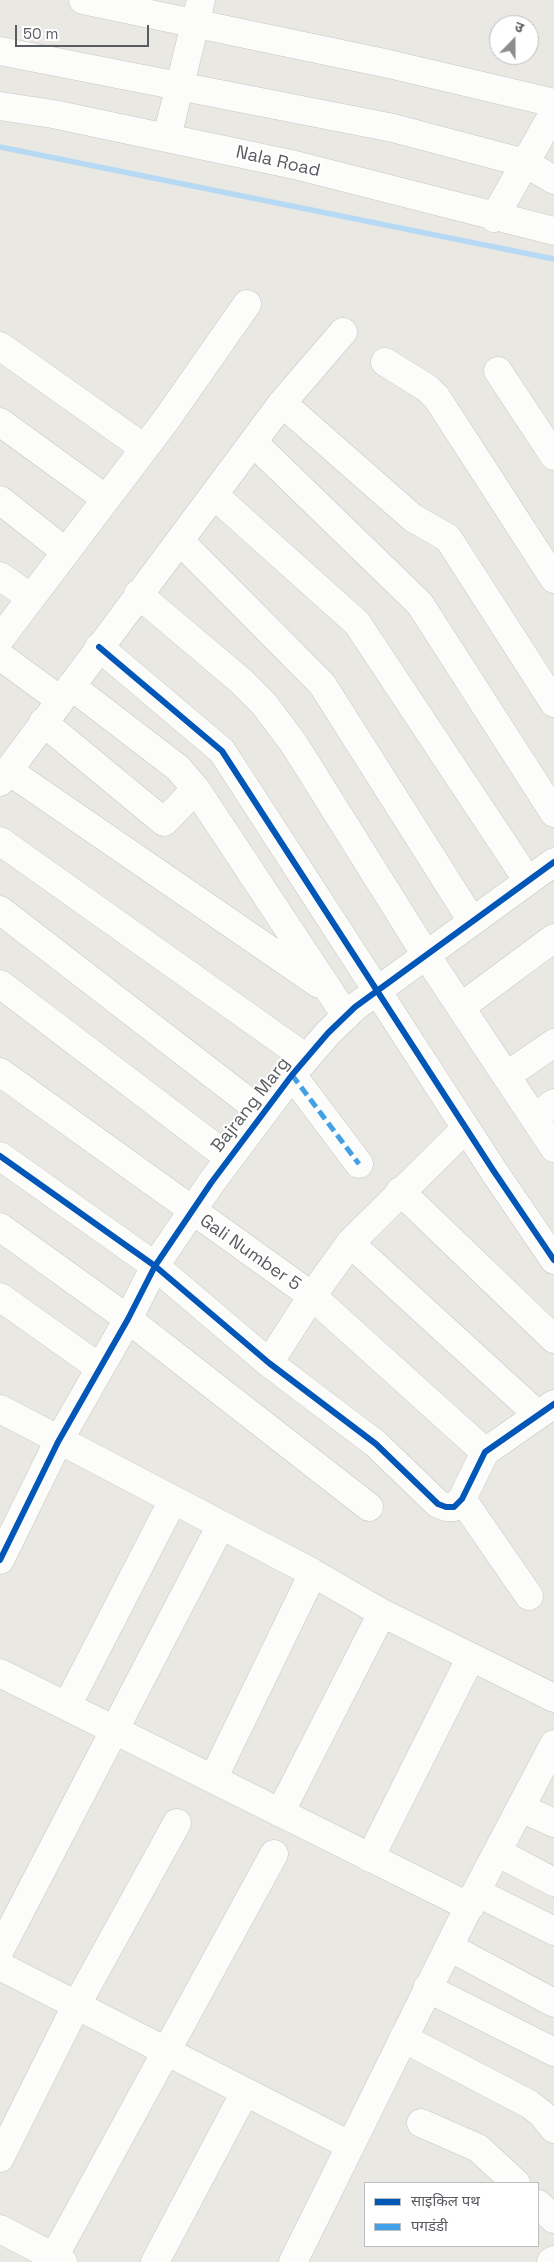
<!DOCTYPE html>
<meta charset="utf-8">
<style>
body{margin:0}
#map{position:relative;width:554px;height:2262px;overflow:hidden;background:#e9e8e3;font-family:"Space Grotesk","Noto Sans Devanagari",sans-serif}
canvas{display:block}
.legend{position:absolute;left:364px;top:2182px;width:175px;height:65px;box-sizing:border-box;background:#fff;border:1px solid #bdbec0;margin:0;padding:6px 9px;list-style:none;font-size:15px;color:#595c61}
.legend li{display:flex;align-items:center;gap:10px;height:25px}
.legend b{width:25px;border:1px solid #bdbec0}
.north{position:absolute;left:489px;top:15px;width:50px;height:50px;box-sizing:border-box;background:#fff;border:1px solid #bdbec0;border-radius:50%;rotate:22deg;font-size:14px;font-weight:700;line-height:20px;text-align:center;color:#595c61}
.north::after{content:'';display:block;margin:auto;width:18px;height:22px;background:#8b8d8e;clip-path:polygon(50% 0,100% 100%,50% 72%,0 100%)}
.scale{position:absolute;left:15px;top:25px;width:134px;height:22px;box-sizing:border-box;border:2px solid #595c61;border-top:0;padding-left:6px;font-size:15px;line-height:18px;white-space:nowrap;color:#595c61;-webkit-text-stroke:4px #fff;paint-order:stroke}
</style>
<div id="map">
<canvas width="554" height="2262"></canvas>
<ul class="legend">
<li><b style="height:6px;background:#0057b8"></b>साइकिल पथ</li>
<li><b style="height:6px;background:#42a1e6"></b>पगडंडी</li>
</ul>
<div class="north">उ</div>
<div class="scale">50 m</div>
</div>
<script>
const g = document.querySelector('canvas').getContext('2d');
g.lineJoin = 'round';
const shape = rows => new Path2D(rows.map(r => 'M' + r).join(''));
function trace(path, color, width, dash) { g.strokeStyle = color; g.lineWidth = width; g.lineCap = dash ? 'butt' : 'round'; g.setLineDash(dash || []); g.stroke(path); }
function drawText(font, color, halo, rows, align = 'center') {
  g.font = font + ' "Space Grotesk",sans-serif'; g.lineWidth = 4; g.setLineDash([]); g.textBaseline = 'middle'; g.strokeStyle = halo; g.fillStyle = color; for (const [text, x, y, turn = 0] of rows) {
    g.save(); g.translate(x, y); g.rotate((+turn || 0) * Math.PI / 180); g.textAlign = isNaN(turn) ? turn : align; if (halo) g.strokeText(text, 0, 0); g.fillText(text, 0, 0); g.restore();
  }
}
trace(shape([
 [0,147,554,259]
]), '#b6d9f4', 5.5);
const minor = shape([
 [83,0,389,64,554,103],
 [0,51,393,128,525,163,554,180],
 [0,106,53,114,295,165,554,231],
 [167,137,201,0],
 [494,218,554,112],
 [0,346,144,448],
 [385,362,427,388,437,398,554,579],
 [498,371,554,456],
 [282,403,413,518,448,538,554,703],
 [0,422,106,499],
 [253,442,420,604,554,813],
 [214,495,357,623,528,881],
 [0,500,66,552],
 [180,541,322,684,472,921],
 [0,576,31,598],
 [138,594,241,681,264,704,294,744,426,955,554,1148],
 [0,639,166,420,247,304],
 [99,647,222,751,493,1170,554,1260],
 [0,656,60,700],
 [71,686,178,768,196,789,346,1016],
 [43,722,164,822,196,789],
 [9,771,319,984],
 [0,782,282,403,343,332],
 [0,841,306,1058],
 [0,910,263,1113],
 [0,984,229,1158],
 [461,1007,554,938],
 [0,1072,312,1296,485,1452],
 [292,1075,359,1164],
 [506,1076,554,1043],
 [534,1118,554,1103],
 [0,1156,155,1266,269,1363,376,1444,438,1504,446,1507,454,1507,462,1499,485,1452,554,1404],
 [400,1191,554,1339],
 [0,1227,128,1319,369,1507],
 [350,1243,537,1414],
 [0,1297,100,1368],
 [269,1363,312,1296,350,1243,466,1128],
 [0,1409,313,1573,382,1613,554,1698],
 [462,1499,529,1596],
 [0,1560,58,1442,128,1319,155,1266,211,1183,292,1075,328,1033,355,1007,554,862],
 [0,1673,470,1907],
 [67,1706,173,1500],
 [213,1779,313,1573],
 [521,1808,554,1823],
 [280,1813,382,1613],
 [497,1852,554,1882],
 [370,1858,471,1657],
 [476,1892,554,1931],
 [449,1947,554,2003],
 [0,1950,221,1525],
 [0,1966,349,2145],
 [427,1988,554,2052],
 [403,2038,529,2104,542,2114,554,2129],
 [421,2123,478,2148,516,2183],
 [0,2158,76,2006,177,1823],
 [538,2204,554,2219],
 [0,2229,63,2262],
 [54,2257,274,1854],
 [155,2262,245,2092],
 [293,2262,476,1892,554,1744],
 [551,2262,554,2260]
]);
trace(minor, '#c6c6c5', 29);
trace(minor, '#fcfcfb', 28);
trace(shape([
 [292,1075,359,1164]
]), '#42a1e6', 5, [10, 5]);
trace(shape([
 [99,647,222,751,493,1170,554,1260],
 [0,1156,155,1266,269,1363,376,1444,438,1504,446,1507,454,1507,462,1499,485,1452,554,1404],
 [0,1560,58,1442,128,1319,155,1266,211,1183,292,1075,328,1033,355,1007,554,862]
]), '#0057b8', 6);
drawText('18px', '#595c61', '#fff', [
 ["Nala Road",278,162,13],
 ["Bajrang Marg",251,1105,-52],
 ["Gali Number 5",250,1253,35]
]);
</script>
